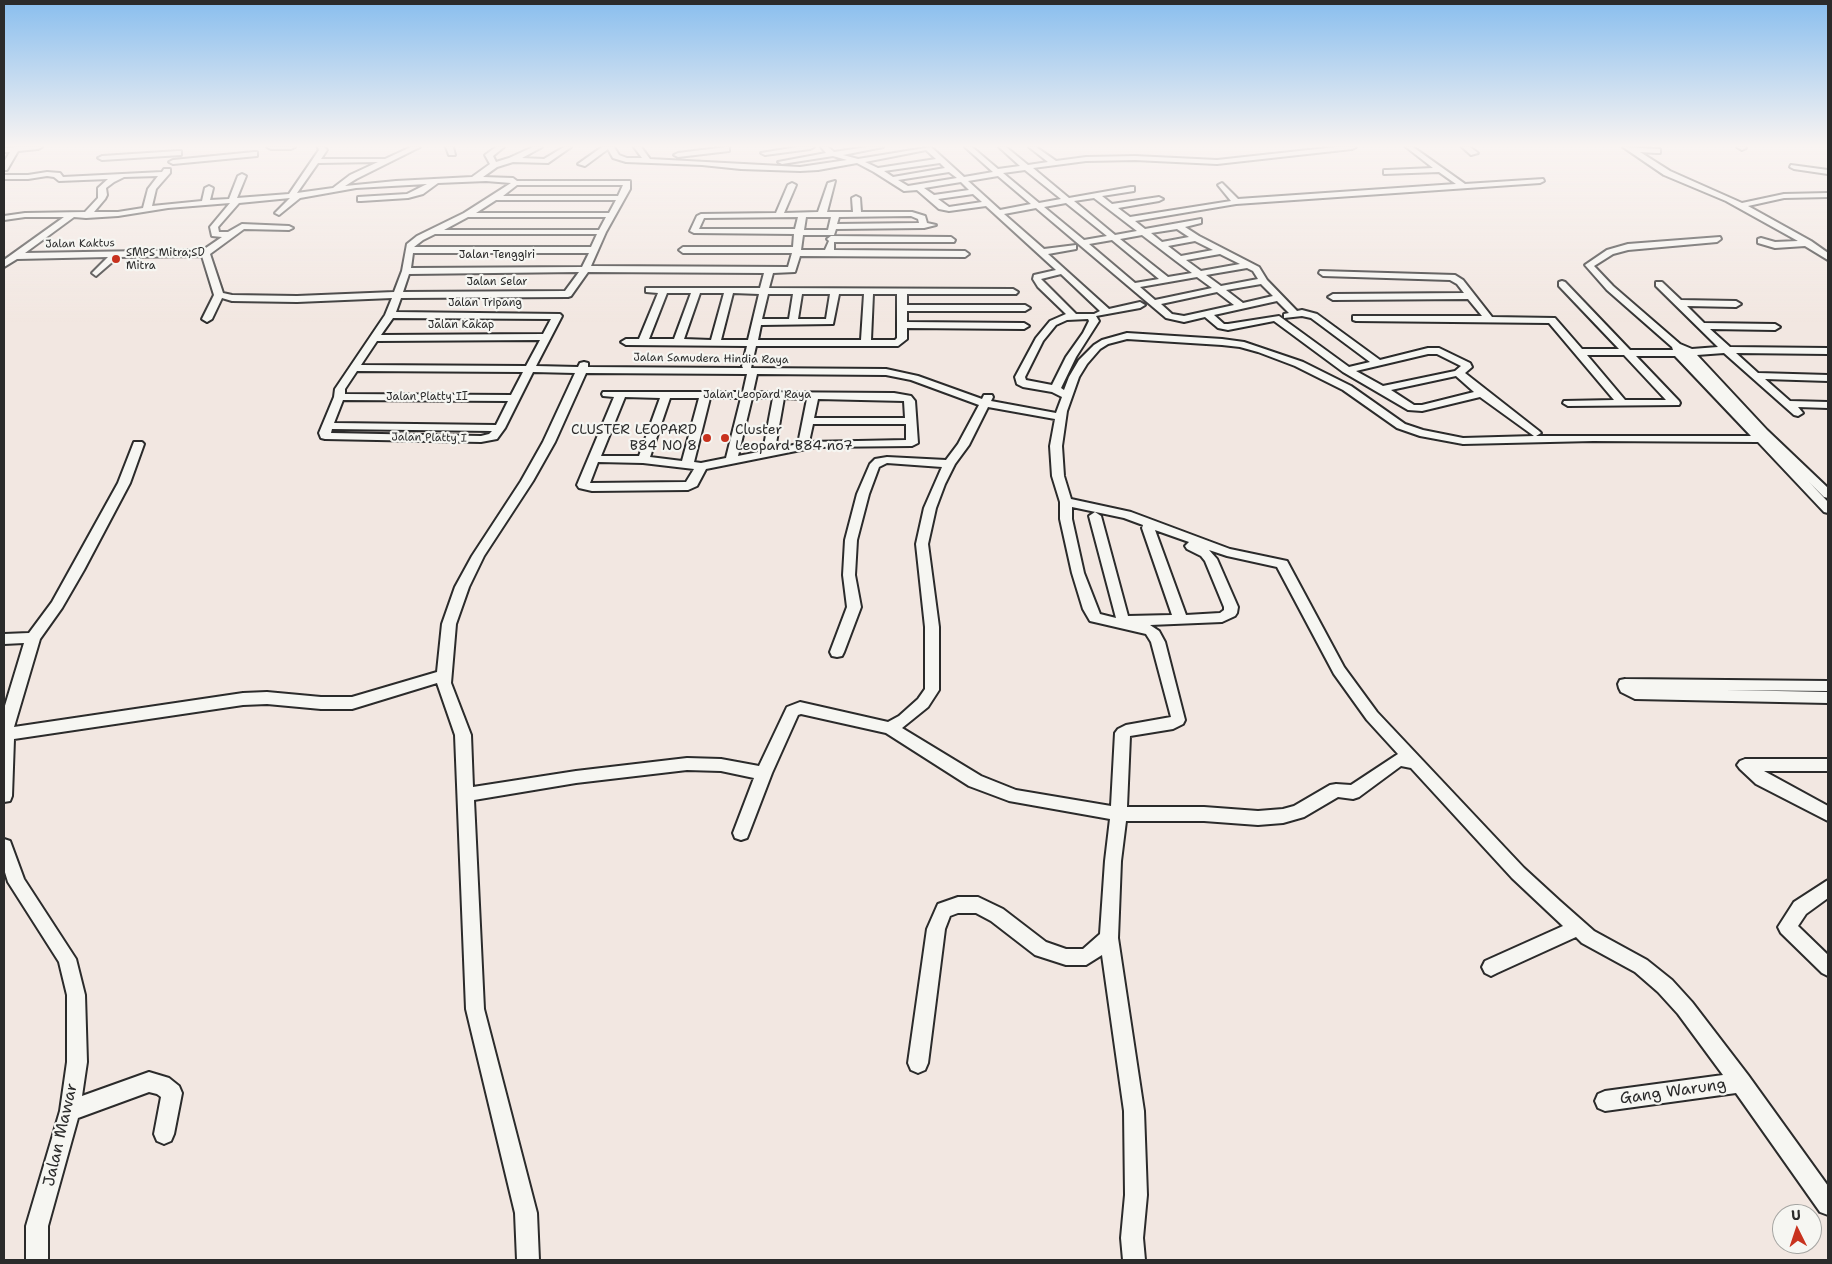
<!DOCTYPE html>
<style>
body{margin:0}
#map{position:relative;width:1832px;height:1264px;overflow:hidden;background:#f2e7e1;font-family:"Shantell Sans",sans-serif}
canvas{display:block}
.frame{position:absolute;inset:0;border:5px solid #2b2b2b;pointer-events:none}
.north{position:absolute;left:1772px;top:1204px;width:50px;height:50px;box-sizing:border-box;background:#f6f6f2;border:1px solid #a5a5a2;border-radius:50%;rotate:356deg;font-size:14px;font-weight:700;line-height:20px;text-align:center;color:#2b2b2b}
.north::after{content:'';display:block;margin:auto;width:18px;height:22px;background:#c8321e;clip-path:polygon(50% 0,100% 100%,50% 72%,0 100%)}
</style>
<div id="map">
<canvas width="1832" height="1264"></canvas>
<div class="frame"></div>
<div class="north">U</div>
</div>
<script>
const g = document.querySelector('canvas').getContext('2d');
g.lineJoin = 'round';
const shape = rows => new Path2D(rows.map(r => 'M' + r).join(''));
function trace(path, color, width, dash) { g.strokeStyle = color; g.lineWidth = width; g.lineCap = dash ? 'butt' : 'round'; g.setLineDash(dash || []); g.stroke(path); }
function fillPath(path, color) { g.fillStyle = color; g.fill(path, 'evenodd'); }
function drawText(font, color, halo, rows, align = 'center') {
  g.font = font + ' "Shantell Sans",sans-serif'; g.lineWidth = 4.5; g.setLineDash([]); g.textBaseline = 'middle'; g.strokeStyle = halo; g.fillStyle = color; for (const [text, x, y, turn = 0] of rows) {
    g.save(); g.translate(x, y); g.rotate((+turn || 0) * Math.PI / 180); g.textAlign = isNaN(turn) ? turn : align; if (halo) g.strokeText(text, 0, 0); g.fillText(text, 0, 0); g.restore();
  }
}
const minor = shape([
 [18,147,42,147,38,149,18,151,7,170,4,170,4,162,10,152,4,152,4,148,18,147],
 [267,147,295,147,291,149,271,149,267,147],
 [318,147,324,147,327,150,321,159,385,159,411,147,420,147,356,179,345,186,396,181,472,177,490,164,485,155,496,147,504,147,493,156,496,162,509,158,533,147,542,147,522,158,544,159,564,147,571,147,548,163,513,162,497,167,483,177,513,178,517,181,630,181,630,189,606,232,591,266,788,267,792,253,683,253,679,250,683,247,793,247,794,234,694,233,690,231,697,216,701,214,776,213,788,185,792,183,796,185,784,213,818,212,828,183,835,181,827,212,853,212,852,198,856,196,860,198,861,212,912,212,925,216,927,223,936,225,924,228,836,229,834,235,803,235,801,250,825,250,829,241,827,239,831,236,951,237,955,240,954,242,834,242,834,250,965,251,969,254,965,257,800,256,795,272,773,273,769,288,1013,289,1018,292,1016,294,907,294,907,305,1025,305,1030,308,1025,311,907,311,907,322,1024,323,1029,326,1024,329,907,328,907,339,898,346,756,346,751,368,886,369,918,376,982,399,984,395,992,395,993,397,991,401,1056,413,1062,397,1052,392,1023,387,1017,384,1015,377,1036,338,1050,321,1066,314,1038,287,1033,279,1034,275,1056,270,986,206,949,211,939,209,917,190,904,191,874,172,857,163,818,170,800,171,741,169,702,165,626,162,613,158,608,149,585,166,578,164,602,147,614,147,619,155,627,158,642,158,634,147,641,147,650,159,800,167,847,160,833,156,782,164,778,162,826,153,821,147,828,147,834,152,867,147,883,147,843,155,858,159,931,147,964,177,993,172,965,147,972,147,998,169,1020,166,999,147,1006,147,1028,165,1048,162,1029,147,1036,147,1056,161,1086,157,1135,156,1217,160,1336,147,1356,147,1352,149,1217,164,1135,160,1086,161,1033,168,1069,198,1131,187,1134,187,1134,191,1102,196,1112,204,1159,197,1163,199,1159,201,1118,208,1130,217,1231,201,1218,185,1222,183,1238,199,1456,184,1439,172,1384,174,1384,170,1387,170,1433,168,1406,147,1413,147,1465,184,1543,179,1544,181,1540,183,1236,204,1135,221,1145,229,1201,219,1201,223,1185,227,1199,236,1259,267,1267,280,1297,311,1302,310,1317,314,1380,360,1428,348,1439,348,1470,363,1472,367,1465,373,1539,431,1541,433,1536,436,1751,436,1675,356,1636,356,1679,401,1680,403,1679,405,1568,406,1563,403,1564,401,1614,400,1549,323,1356,321,1353,320,1353,316,1482,316,1468,299,1333,300,1328,297,1333,294,1464,293,1457,284,1450,280,1323,276,1319,273,1320,271,1455,275,1463,280,1492,317,1555,318,1582,349,1619,349,1559,286,1559,282,1562,281,1565,282,1630,350,1673,350,1672,347,1607,290,1585,265,1607,250,1628,244,1720,237,1721,239,1717,242,1628,250,1613,254,1594,266,1613,286,1680,344,1692,349,1718,347,1656,286,1656,282,1662,282,1681,300,1736,301,1741,304,1736,307,1687,306,1704,323,1775,324,1780,327,1775,330,1710,329,1730,347,1828,348,1828,354,1736,353,1758,373,1828,375,1828,381,1765,379,1790,401,1828,402,1828,408,1798,407,1803,413,1798,416,1794,415,1724,353,1697,355,1767,430,1828,488,1828,498,1824,497,1809,482,1828,502,1828,513,1824,512,1758,442,1593,441,1463,444,1420,436,1397,428,1343,390,1295,366,1258,352,1240,347,1222,345,1127,339,1108,344,1100,349,1087,364,1079,377,1067,411,1062,446,1064,476,1071,499,1131,512,1230,549,1287,561,1344,667,1377,712,1524,868,1560,901,1594,931,1647,960,1672,980,1692,1002,1748,1075,1828,1186,1828,1215,1820,1212,1736,1093,1605,1111,1598,1108,1595,1101,1598,1094,1605,1091,1723,1075,1678,1014,1658,992,1635,972,1582,943,1576,937,1497,973,1491,976,1485,973,1482,967,1485,961,1563,926,1512,878,1411,768,1401,766,1359,797,1353,799,1338,797,1304,817,1283,823,1258,825,1204,821,1126,821,1121,861,1118,938,1144,1111,1147,1195,1143,1238,1145,1260,1123,1260,1121,1238,1125,1195,1124,1111,1102,955,1086,965,1066,965,1035,955,991,921,976,913,958,913,950,916,945,929,928,1063,925,1070,918,1073,911,1070,908,1063,927,929,938,904,958,897,978,897,1003,909,1046,942,1066,949,1083,949,1100,934,1105,861,1110,819,1009,801,969,786,886,733,801,714,798,715,772,773,749,833,747,838,741,840,735,838,733,833,754,778,721,771,687,770,576,783,474,800,484,1009,537,1213,539,1260,517,1260,515,1213,466,1009,455,735,437,683,352,709,321,709,267,704,243,705,14,739,12,796,10,801,4,802,4,709,24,643,4,644,4,634,29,633,52,602,118,483,134,442,142,442,144,444,130,483,84,570,62,608,40,639,14,727,243,693,267,692,321,697,352,697,437,672,442,624,455,587,472,556,521,481,543,442,575,373,533,372,505,428,497,439,481,442,325,439,321,438,319,433,334,397,335,389,385,315,392,298,297,302,232,301,222,298,212,319,207,322,202,319,214,295,202,256,118,257,96,276,92,273,108,257,17,259,4,267,4,260,64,217,25,217,4,220,4,216,25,213,85,212,98,198,98,188,108,179,59,181,54,177,47,176,28,179,4,179,4,175,28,175,47,172,60,173,63,177,162,172,164,169,170,169,170,173,156,189,152,206,202,201,205,188,209,186,213,188,210,200,229,199,238,176,242,174,246,176,237,198,289,194,319,150,318,147],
 [926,150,936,159,878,168,865,162,926,150],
 [378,162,350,175,333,188,297,193,318,163,378,162],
 [940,163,945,168,893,177,884,171,940,163],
 [1025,170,1061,199,1039,203,1003,173,1025,170],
 [949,172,957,178,908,186,898,180,949,172],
 [158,176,148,189,143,208,118,212,94,212,105,199,107,195,106,188,114,182,124,177,158,176],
 [998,176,1031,204,1000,210,968,181,998,176],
 [486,181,511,183,464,213,417,236,407,244,402,271,394,292,297,296,232,295,223,293,210,254,244,229,289,230,293,228,289,226,242,224,228,232,219,232,218,227,239,203,290,198,275,213,279,215,300,198,356,188,427,184,407,194,358,197,358,201,361,201,408,198,423,194,438,183,486,181],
 [961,182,969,190,934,195,924,188,961,182],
 [517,185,623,185,618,196,503,196,517,185],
 [973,194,982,202,949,207,938,199,973,194],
 [1094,198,1137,231,1115,235,1074,201,1094,198],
 [496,200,616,200,609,213,476,213,496,200],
 [230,203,210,227,212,236,222,237,203,250,25,253,74,217,86,218,118,216,168,208,230,203],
 [1066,203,1107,236,1084,240,1044,207,1066,203],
 [1036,208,1166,318,1184,322,1205,317,1218,328,1228,330,1274,321,1343,372,1408,410,1422,411,1480,397,1534,436,1463,438,1423,430,1405,424,1351,386,1303,362,1244,342,1222,339,1127,333,1102,340,1094,345,1079,360,1069,377,1064,390,1061,388,1076,357,1099,321,1096,316,1140,308,1145,305,1140,302,1109,309,1048,254,1076,249,1076,245,1044,249,1004,214,1036,208],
 [911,216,918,219,919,223,837,224,839,217,911,216],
 [468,217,606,217,599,230,444,230,468,217],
 [798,217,795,229,699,229,704,218,798,217],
 [806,217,831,217,828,230,804,230,806,217],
 [1177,229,1189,237,1162,242,1151,233,1177,229],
 [435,234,597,234,591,247,414,247,423,240,435,234],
 [1142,235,1176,261,1192,273,1168,277,1120,239,1142,235],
 [1112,240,1159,279,1135,283,1089,244,1112,240],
 [1195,241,1213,250,1181,256,1168,246,1195,241],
 [413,253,589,253,582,267,411,268,413,253],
 [1220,254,1240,264,1201,271,1186,260,1220,254],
 [1247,268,1253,271,1258,279,1221,286,1206,275,1247,268],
 [579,272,565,291,403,292,409,274,579,272],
 [588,272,764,273,760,288,646,288,646,292,658,293,639,339,626,339,621,342,626,345,747,346,742,366,743,368,588,367,588,363,584,362,580,363,578,367,536,366,562,316,560,314,396,312,401,298,568,297,571,296,588,272],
 [1061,274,1100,311,1094,314,1076,314,1041,279,1061,274],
 [1197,277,1212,288,1155,300,1140,287,1197,277],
 [1261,284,1273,296,1243,303,1226,290,1261,284],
 [1217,292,1234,305,1184,316,1172,314,1161,304,1217,292],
 [667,293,691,293,674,339,649,339,667,293],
 [700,293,724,293,711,340,684,339,700,293],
 [733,293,759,294,748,340,721,340,733,293],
 [768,294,793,294,789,319,762,319,768,294],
 [802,294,830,294,826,319,798,319,802,294],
 [839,294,864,294,861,340,758,340,761,325,833,324,839,294],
 [873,294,897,294,897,338,895,340,871,340,873,294],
 [1277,301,1289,313,1284,314,1284,318,1302,316,1311,318,1370,362,1349,367,1279,316,1228,324,1224,324,1214,315,1277,301],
 [393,318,551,319,543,334,381,335,393,318],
 [1088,319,1089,321,1083,333,1066,357,1052,385,1026,380,1025,377,1043,341,1056,325,1067,320,1088,319],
 [540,340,526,366,361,365,377,341,540,340],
 [1428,354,1437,354,1461,366,1455,371,1383,386,1356,371,1428,354],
 [1587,355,1624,355,1666,400,1625,400,1587,355],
 [357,371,523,372,511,395,345,394,345,389,357,371],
 [586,373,747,374,743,392,603,392,602,394,603,396,614,397,577,485,579,488,592,491,688,490,697,486,706,469,816,447,912,446,918,443,915,401,911,396,894,393,753,392,757,374,886,375,911,380,979,405,958,444,946,460,887,457,875,459,870,464,857,494,845,540,843,575,847,607,830,652,832,656,837,657,842,656,844,652,861,607,855,575,857,540,869,494,879,467,887,463,942,467,924,508,916,544,925,627,925,689,918,699,899,716,888,722,800,702,787,707,759,766,721,759,687,758,576,771,473,787,471,735,451,683,456,624,469,587,484,556,533,481,555,442,586,373],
 [1456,376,1474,392,1422,405,1414,405,1391,390,1456,376],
 [625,397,660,398,639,456,601,456,625,397],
 [670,398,699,398,682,461,650,457,670,398],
 [710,398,741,398,726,458,701,463,694,462,710,398],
 [752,398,773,398,763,451,738,456,752,398],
 [784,398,807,399,798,444,775,449,784,398],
 [818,399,904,401,905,418,814,418,818,399],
 [343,400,508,401,496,425,334,423,343,400],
 [988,407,1055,419,1050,446,1052,476,1060,502,1060,519,1072,573,1083,609,1090,621,1146,634,1151,642,1171,717,1126,725,1118,729,1115,733,1111,806,1016,790,981,776,902,728,928,707,939,690,939,627,928,544,936,508,945,484,955,464,969,445,988,407],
 [813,424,906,424,906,440,809,442,813,424],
 [332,429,492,431,489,434,481,436,331,433,332,429],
 [598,462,643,463,694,469,686,482,590,483,598,462],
 [1072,507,1124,518,1143,525,1142,528,1172,615,1128,616,1101,516,1095,512,1089,516,1116,618,1100,614,1084,573,1072,519,1072,507],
 [1155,530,1189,542,1185,546,1187,549,1201,556,1205,561,1224,607,1224,610,1220,613,1186,615,1155,530],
 [1209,550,1227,556,1277,567,1334,674,1367,720,1398,754,1351,785,1336,784,1330,785,1294,806,1283,809,1258,811,1204,807,1127,807,1130,736,1173,729,1183,724,1185,720,1165,642,1159,631,1150,625,1222,622,1235,616,1237,613,1238,607,1217,559,1209,550],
 [446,147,453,147,455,155,449,155,446,147],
 [726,147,729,147,729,151,678,157,674,155,678,153,726,147],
 [797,147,814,147,810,149,765,155,761,153,797,147],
 [1462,147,1470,147,1478,153,1471,155,1462,147],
 [1623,147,1660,149,1660,153,1657,153,1640,152,1670,171,1742,203,1784,194,1828,193,1828,197,1784,198,1748,206,1811,241,1828,253,1828,260,1805,246,1775,248,1758,243,1758,239,1761,238,1775,242,1798,241,1726,201,1664,175,1623,147],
 [1737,147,1745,147,1746,148,1742,150,1737,147],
 [178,151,181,151,181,155,102,160,98,158,102,156,178,151],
 [254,152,257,152,257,156,173,164,169,162,173,160,254,152],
 [1791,165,1828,170,1828,174,1794,169,1790,167,1791,165],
 [1625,679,1828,681,1828,691,1725,690,1828,692,1828,703,1635,699,1621,692,1619,688,1618,684,1620,680,1625,679],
 [1745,759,1828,759,1828,771,1764,771,1828,806,1828,821,1756,784,1740,769,1737,765,1740,761,1745,759],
 [4,839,10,841,24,879,76,959,85,995,87,1062,82,1096,149,1072,169,1078,179,1086,182,1093,174,1134,171,1141,164,1144,157,1141,154,1134,161,1097,157,1094,149,1092,78,1118,48,1226,48,1260,26,1260,26,1226,60,1111,67,1062,67,995,59,962,8,882,4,869,4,839],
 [1828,880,1828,898,1806,914,1798,926,1828,955,1828,976,1822,973,1781,933,1778,927,1794,902,1828,880]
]);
trace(minor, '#2b2b2b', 4);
fillPath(minor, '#f6f6f2');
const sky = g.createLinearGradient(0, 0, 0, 324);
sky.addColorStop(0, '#89beee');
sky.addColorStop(0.45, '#f9f4f2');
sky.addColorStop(1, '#f9f4f200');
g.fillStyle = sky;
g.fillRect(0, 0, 1832, 324);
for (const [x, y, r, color] of [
 [116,259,5,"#c8321e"],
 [707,438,5,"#c8321e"],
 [725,438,5,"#c8321e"]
]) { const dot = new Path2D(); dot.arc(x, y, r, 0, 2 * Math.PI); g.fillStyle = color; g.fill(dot); trace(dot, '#f6f6f2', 2); }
drawText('11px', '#2b2b2b', '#f6f6f2', [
 ["Jalan Kaktus",80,244,-1],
 ["Jalan Tenggiri",497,255],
 ["Jalan Selar",497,282],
 ["Jalan Tripang",485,303],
 ["Jalan Kakap",461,325],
 ["Jalan Samudera Hindia Raya",711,359,1],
 ["Jalan Leopard Raya",757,395],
 ["Jalan Platty II",427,397],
 ["Jalan Platty I",429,438,1]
]);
drawText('11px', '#2b2b2b', '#f6f6f2', [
 ["SMPS Mitra;SD",126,253],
 ["Mitra",126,266]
], 'left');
drawText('14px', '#2b2b2b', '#f6f6f2', [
 ["CLUSTER LEOPARD",697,430],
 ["B84 NO 8",697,446],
 ["Cluster",735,430,"left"],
 ["Leopard B84 no7",735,446,"left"]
], 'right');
drawText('16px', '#2b2b2b', '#f6f6f2', [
 ["Gang Warung",1673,1092,-8],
 ["Jalan Mawar",61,1135,-77]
]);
</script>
